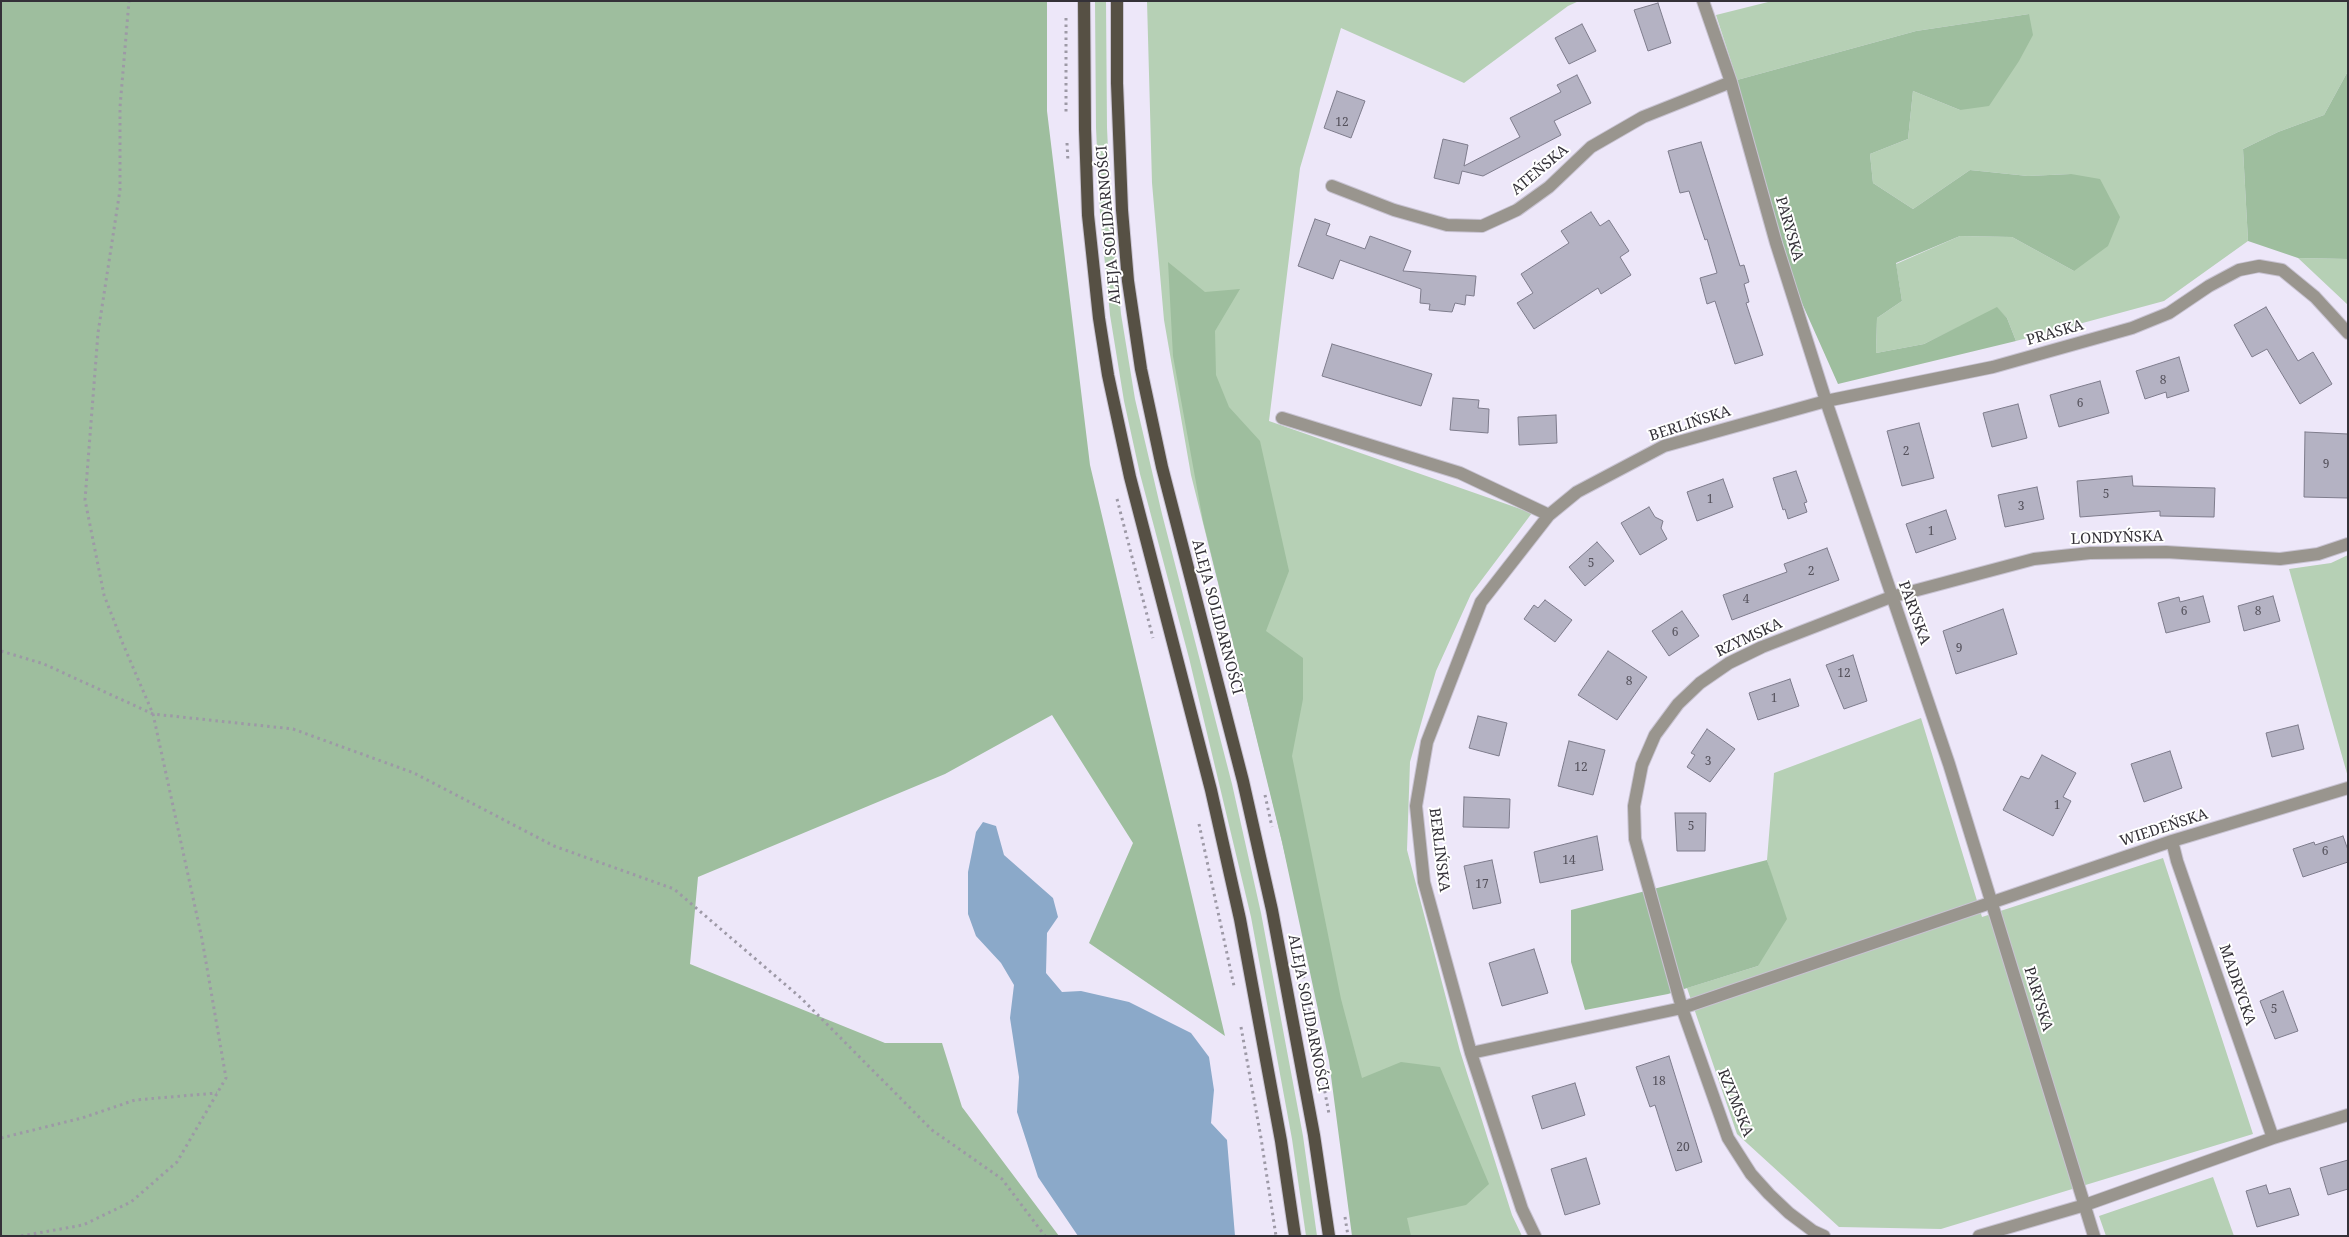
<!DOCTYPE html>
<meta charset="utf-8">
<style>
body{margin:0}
#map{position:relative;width:2349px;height:1237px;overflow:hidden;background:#ede7f9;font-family:"Noto Serif",serif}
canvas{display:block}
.frame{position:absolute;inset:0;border:2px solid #343138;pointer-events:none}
</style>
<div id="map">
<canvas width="2349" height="1237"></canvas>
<div class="frame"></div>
</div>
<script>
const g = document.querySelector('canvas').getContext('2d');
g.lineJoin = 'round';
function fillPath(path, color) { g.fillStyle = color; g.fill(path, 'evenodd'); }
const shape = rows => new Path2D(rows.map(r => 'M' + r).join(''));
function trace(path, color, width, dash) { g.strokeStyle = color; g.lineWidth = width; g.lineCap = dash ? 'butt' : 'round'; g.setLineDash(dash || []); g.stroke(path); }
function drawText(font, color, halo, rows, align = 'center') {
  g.font = font + ' "Noto Serif",serif'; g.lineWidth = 4; g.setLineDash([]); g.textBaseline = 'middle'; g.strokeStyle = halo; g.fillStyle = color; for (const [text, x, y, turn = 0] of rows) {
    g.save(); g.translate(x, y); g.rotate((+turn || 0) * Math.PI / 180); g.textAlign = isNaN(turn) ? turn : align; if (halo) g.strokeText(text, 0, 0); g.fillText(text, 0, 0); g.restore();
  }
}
fillPath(shape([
 [1095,1,1106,1,1107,128,1111,212,1121,314,1135,399,1162,514,1232,784,1261,913,1303,1136,1317,1236,1306,1236,1292,1139,1251,917,1189,658,1140,474,1124,401,1110,315,1100,213,1096,128],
 [1147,1,1579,1,1568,6,1464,83,1341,28,1300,168,1269,421,1532,513,1471,594,1436,671,1410,762,1407,850,1460,1051,1512,1215,1522,1236,1376,1236,1267,779,1191,475,1164,320,1152,183],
 [1772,1,2348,1,2348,71,2324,115,2278,132,2243,149,2248,241,2164,301,2016,341,2007,318,1997,308,1924,344,1876,353,1877,318,1902,301,1896,264,1960,236,2012,237,2074,271,2071,174,2028,176,1970,170,1913,209,1873,183,1870,154,1908,139,1913,91,1960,110,2029,14,1916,31,1737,80,1716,15],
 [2298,258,2348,259,2348,305],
 [2348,555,2348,777,2289,569,2331,563],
 [1921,718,1982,917,2163,858,2253,1134,1941,1229,1839,1227,1737,1134,1687,988,1758,966,1775,888,1767,860,1774,773],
 [2213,1177,2234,1236,2106,1236,2099,1216]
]), '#b6d0b5');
fillPath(shape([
 [1,1,1047,1,1047,111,1090,465,1225,1036,1089,943,1133,843,1052,715,945,774,698,877,690,964,885,1043,942,1043,962,1107,1059,1236,1,1236],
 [2029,14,2033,35,2019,61,1989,106,1960,110,1913,91,1908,139,1870,154,1873,183,1913,209,1970,170,2028,176,2071,174,2100,179,2120,217,2108,246,2074,271,2012,237,1960,236,1896,263,1902,301,1877,318,1876,353,1924,344,1997,307,2007,318,2016,341,1838,384,1801,301,1782,241,1737,80,1916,31],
 [2348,71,2348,259,2298,258,2248,241,2243,149,2278,132,2324,115],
 [1168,262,1205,292,1240,289,1215,331,1216,375,1229,407,1260,441,1289,571,1266,631,1303,658,1303,699,1292,756,1341,999,1362,1078,1401,1062,1440,1067,1489,1184,1466,1205,1407,1218,1411,1236,1352,1236,1329,1061,1282,842,1203,521,1173,356],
 [1767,860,1787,919,1758,966,1668,994,1585,1010,1571,962,1571,910]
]), '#9ebe9e');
fillPath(shape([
 [983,822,996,826,1004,855,1053,898,1058,917,1047,933,1046,973,1062,992,1081,991,1129,1002,1191,1033,1209,1057,1214,1090,1211,1123,1227,1140,1235,1236,1078,1236,1038,1177,1017,1112,1019,1077,1010,1018,1014,985,1001,963,976,936,968,914,968,872,976,832]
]), '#8ba9c9');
const building = shape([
 [1658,3,1671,43,1648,51,1634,10,1658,3],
 [1582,24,1596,51,1569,64,1555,38,1582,24],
 [1577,75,1591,103,1554,121,1561,135,1483,176,1462,171,1459,184,1434,178,1443,139,1468,145,1464,166,1520,137,1510,118,1561,92,1557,85,1577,75],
 [1337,91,1365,101,1351,138,1324,128,1337,91],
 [1701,142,1740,266,1744,265,1749,282,1744,284,1749,302,1746,303,1763,355,1735,364,1715,301,1707,304,1700,278,1717,273,1707,239,1705,240,1689,191,1680,193,1668,151,1701,142],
 [1591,212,1600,226,1609,220,1629,251,1620,257,1631,275,1601,294,1598,288,1534,329,1517,303,1533,293,1521,274,1569,243,1561,231,1591,212],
 [1315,219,1330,224,1326,235,1365,249,1370,236,1411,251,1403,271,1476,276,1474,296,1466,295,1465,305,1455,303,1452,312,1429,310,1430,304,1420,303,1421,289,1340,260,1333,279,1298,266,1315,219],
 [2266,307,2298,361,2313,352,2332,384,2300,404,2267,349,2252,357,2234,325,2266,307],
 [1332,344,1432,374,1421,406,1322,376,1332,344],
 [2179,357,2189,391,2167,398,2166,392,2145,399,2136,371,2179,357],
 [2100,381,2109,413,2059,427,2050,395,2100,381],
 [1453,398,1479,400,1478,408,1489,409,1488,433,1450,430,1453,398],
 [2018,404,2027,438,1992,447,1983,413,2018,404],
 [1556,415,1557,443,1519,445,1518,417,1556,415],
 [1919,423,1934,478,1902,486,1887,431,1919,423],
 [2305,432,2348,434,2348,498,2304,497,2305,432],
 [1796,471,1807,502,1804,503,1807,512,1788,519,1785,509,1783,510,1773,478,1796,471],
 [2132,476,2133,486,2215,488,2214,517,2160,516,2160,511,2080,517,2077,481,2132,476],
 [1723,479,1733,507,1697,521,1687,492,1723,479],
 [2037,487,2044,519,2005,527,1998,495,2037,487],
 [1649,507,1655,517,1663,521,1661,528,1667,539,1640,555,1621,523,1649,507],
 [1946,510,1956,539,1916,553,1906,524,1946,510],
 [1597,542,1614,561,1585,586,1569,567,1597,542],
 [1827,548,1839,580,1732,620,1723,595,1787,572,1784,564,1827,548],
 [2203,596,2210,622,2166,633,2158,603,2179,597,2180,602,2203,596],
 [2273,596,2280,621,2244,631,2238,606,2273,596],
 [1545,600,1572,620,1555,642,1524,619,1534,605,1538,608,1545,600],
 [2003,609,2017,654,1956,674,1943,631,2003,609],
 [1682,611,1699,636,1669,656,1652,631,1682,611],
 [1608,651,1647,677,1617,720,1578,695,1608,651],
 [1853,655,1867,701,1844,709,1826,665,1853,655],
 [1790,679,1799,706,1758,720,1749,693,1790,679],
 [1478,716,1507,723,1499,756,1469,748,1478,716],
 [2298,725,2304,749,2272,757,2266,733,2298,725],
 [1707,729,1735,749,1710,782,1687,767,1695,755,1691,753,1707,729],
 [1569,741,1605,750,1593,795,1558,786,1569,741],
 [2170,751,2182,788,2144,802,2131,764,2170,751],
 [2042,755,2076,773,2063,797,2071,801,2053,836,2003,810,2021,776,2029,779,2042,755],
 [1464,797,1510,799,1509,828,1463,827,1464,797],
 [1675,813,1706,813,1705,851,1677,851,1675,813],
 [1597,836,1603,870,1540,883,1534,852,1597,836],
 [2343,836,2348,850,2348,862,2303,877,2293,849,2314,842,2315,845,2343,836],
 [1492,860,1501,903,1473,909,1464,866,1492,860],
 [1534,949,1548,993,1502,1006,1489,963,1534,949],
 [2283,991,2298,1031,2275,1039,2260,1001,2283,991],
 [1669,1056,1702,1162,1676,1171,1655,1105,1650,1107,1636,1067,1669,1056],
 [1575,1083,1585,1115,1542,1129,1532,1096,1575,1083],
 [1586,1158,1600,1204,1565,1215,1551,1169,1586,1158],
 [2348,1160,2348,1189,2328,1195,2320,1168,2348,1160],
 [2266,1185,2269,1194,2290,1188,2299,1215,2257,1227,2246,1191,2266,1185]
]);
fillPath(building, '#b4b2c3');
trace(building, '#7e7c8c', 1);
const minor = shape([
 [1703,1,1731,82,1776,243,1826,401,1949,764,2094,1236],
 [1332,186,1394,210,1447,225,1482,226,1517,210,1549,187,1591,147,1643,117,1731,82],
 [1282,418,1460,473,1549,515],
 [2172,841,2177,861,2273,1138],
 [1471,1053,1682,1008,2172,841,2348,788],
 [1535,1236,1522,1209,1471,1053,1424,882,1416,806,1427,742,1481,602,1549,515,1577,492,1664,446,1826,401,1993,367,2132,328,2169,313,2209,286,2239,270,2259,266,2282,270,2315,297,2348,333],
 [1824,1236,1813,1231,1789,1213,1769,1194,1751,1174,1728,1138,1682,1008,1635,839,1634,806,1642,765,1655,735,1678,704,1700,683,1729,663,1762,647,1891,597,2034,559,2090,553,2166,552,2280,559,2318,554,2348,544],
 [1979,1236,2085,1205,2273,1138,2348,1115]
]);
const major = shape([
 [1084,1,1085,129,1088,215,1099,318,1108,375,1130,477,1211,790,1240,919,1281,1141,1295,1236],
 [1117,1,1117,83,1122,210,1128,281,1141,369,1162,467,1243,781,1272,910,1314,1135,1329,1236]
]);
trace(minor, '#c8c3d2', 14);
trace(major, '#c8c3d2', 14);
trace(shape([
 [1066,18,1066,112],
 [1067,143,1068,162],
 [1117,499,1153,638],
 [1,651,44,664,153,714,123,644,104,595,85,500,98,333,120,190,120,107,129,1],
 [1265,795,1272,827],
 [1199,824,1234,986],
 [1301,963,1329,1114],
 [1241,1027,1261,1138,1276,1236],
 [1,1138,82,1118,135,1100,217,1093],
 [1345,1217,1348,1236],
 [21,1236,83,1225,131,1202,177,1162,226,1078,202,939,153,714,293,729,414,773,554,846,674,889,801,998,932,1130,1002,1179,1045,1236]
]), '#9d99a6', 3, [2.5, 4]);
trace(minor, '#99958e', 12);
trace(major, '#565044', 12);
drawText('12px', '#54515b', null, [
 ["12",1342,123],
 ["8",2163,381],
 ["6",2080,404],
 ["2",1906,452],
 ["9",2326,465],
 ["5",2106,495],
 ["1",1710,500],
 ["3",2021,507],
 ["1",1931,532],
 ["5",1591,564],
 ["2",1811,572],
 ["4",1746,600],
 ["6",2184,612],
 ["8",2258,612],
 ["6",1675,633],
 ["9",1959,649],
 ["12",1844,674],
 ["8",1629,682],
 ["1",1774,699],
 ["3",1708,762],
 ["12",1581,768],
 ["1",2057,806],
 ["5",1691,827],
 ["6",2325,852],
 ["14",1569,861],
 ["17",1482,885],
 ["5",2274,1010],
 ["18",1659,1082],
 ["20",1683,1148]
]);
drawText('15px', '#343138', '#fff', [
 ["ATEŃSKA",1540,170,-40],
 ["ALEJA SOLIDARNOŚCI",1109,225,-95],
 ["PARYSKA",1789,229,74],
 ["PRASKA",2055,333,-16],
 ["BERLIŃSKA",1690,424,-18],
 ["LONDYŃSKA",2117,538,-2],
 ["PARYSKA",1914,613,70],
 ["ALEJA SOLIDARNOŚCI",1217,617,75],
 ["RZYMSKA",1749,638,-25],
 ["WIEDEŃSKA",2164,828,-18],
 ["BERLIŃSKA",1439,850,83],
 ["MADRYCKA",2237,985,71],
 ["PARYSKA",2038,999,73],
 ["ALEJA SOLIDARNOŚCI",1308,1013,79],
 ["RZYMSKA",1735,1103,68]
]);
</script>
